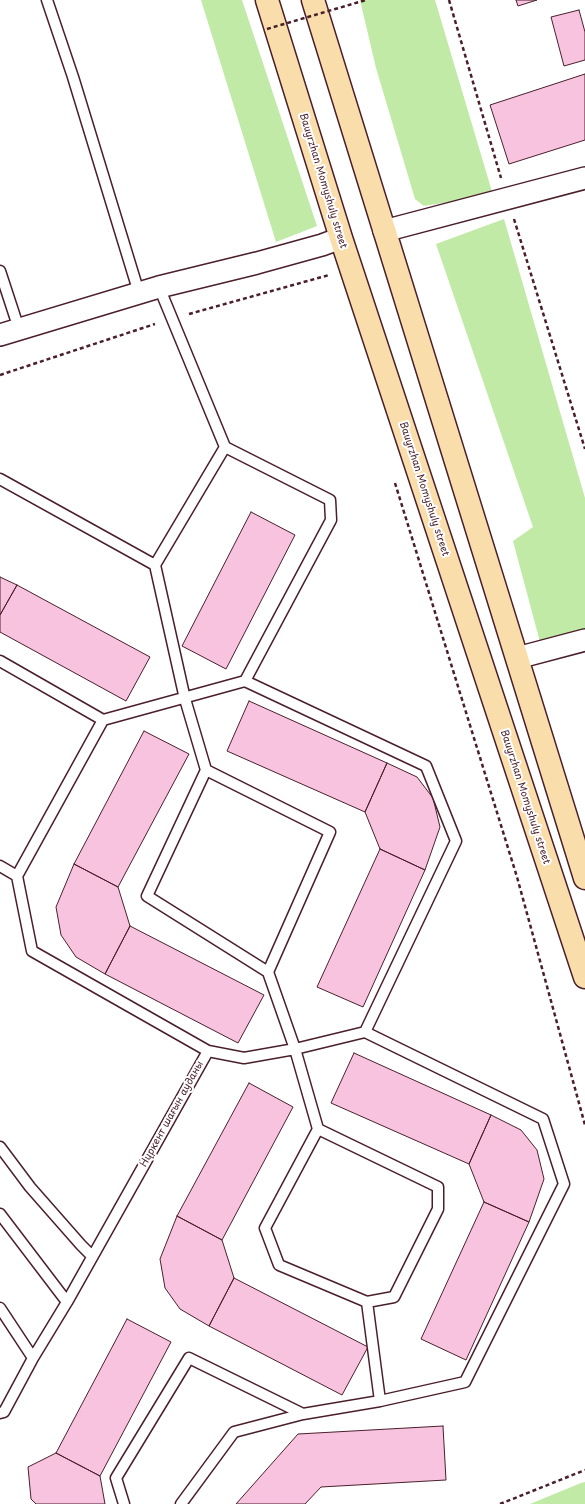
<!DOCTYPE html>
<meta charset="utf-8">
<style>
body{margin:0}
canvas{display:block;background:#fff}
</style>
<canvas width="585" height="1504"></canvas>
<script>
const g = document.querySelector('canvas').getContext('2d');
g.lineJoin = 'round';
function fillPath(path, color) { g.fillStyle = color; g.fill(path, 'evenodd'); }
const shape = rows => new Path2D(rows.map(r => 'M' + r).join(''));
function trace(path, color, width, dash) { g.strokeStyle = color; g.lineWidth = width; g.lineCap = dash ? 'butt' : 'round'; g.setLineDash(dash || []); g.stroke(path); }
function drawText(font, color, halo, rows, align = 'center') {
  g.font = font + ' "Playpen Sans",sans-serif'; g.lineWidth = 4; g.setLineDash([]); g.textBaseline = 'middle'; g.strokeStyle = halo; g.fillStyle = color; for (const [text, x, y, turn = 0] of rows) {
    g.save(); g.translate(x, y); g.rotate((+turn || 0) * Math.PI / 180); g.textAlign = isNaN(turn) ? turn : align; if (halo) g.strokeText(text, 0, 0); g.fillText(text, 0, 0); g.restore();
  }
}
fillPath(shape([
 [201,0,242,0,317,226,276,242],
 [360,0,435,0,493,195,424,206,415,199,376,68],
 [504,219,585,498,585,629,540,642,513,541,533,527,436,244],
 [585,1482,585,1504,530,1504,581,1483]
]), '#c0eaa6');
const building = shape([
 [516,0,537,0,518,6,516,0],
 [579,10,585,32,585,60,564,66,551,17,579,10],
 [585,74,585,140,509,164,490,105,585,74],
 [251,512,295,535,226,669,182,646,251,512],
 [0,577,17,585,0,615,0,577],
 [17,585,150,657,126,701,0,632,0,615,17,585],
 [249,701,387,763,365,812,227,751,249,701],
 [144,731,189,754,118,887,74,864,144,731],
 [387,763,417,777,433,798,440,827,425,870,380,849,365,812,387,763],
 [380,849,425,870,363,1007,317,987,380,849],
 [74,864,118,887,130,926,105,974,76,957,61,935,56,907,74,864],
 [130,926,264,995,238,1043,105,974,130,926],
 [354,1053,491,1115,469,1164,331,1103,354,1053],
 [249,1083,293,1107,222,1240,177,1216,249,1083],
 [491,1115,521,1130,537,1150,544,1179,529,1222,484,1202,469,1164,491,1115],
 [484,1202,529,1222,466,1360,421,1339,484,1202],
 [177,1216,222,1240,234,1278,209,1326,180,1309,165,1288,160,1259,177,1216],
 [234,1278,368,1347,342,1395,209,1326,234,1278],
 [127,1319,171,1342,100,1476,56,1453,127,1319],
 [443,1426,446,1480,321,1487,305,1504,236,1504,298,1434,443,1426],
 [56,1453,100,1476,105,1504,36,1504,31,1499,28,1467,56,1453]
]);
fillPath(building, '#f8c3df');
trace(building, '#4a1f2b', 1);
const service = shape([
 [47,0,73,77,139,293],
 [0,271,19,329],
 [159,287,225,447,155,565,185,699,206,770,330,832,268,972,295,1049,318,1129,438,1187,438,1209,394,1297,367,1302,279,1265,265,1228,318,1129],
 [225,447,330,500,331,520,245,681,426,766,456,841,365,1032,543,1119,564,1184,465,1382,380,1401],
 [0,479,155,565],
 [0,661,103,720,245,681],
 [206,770,147,896,268,972],
 [0,866,17,876,32,951,208,1051,67,1302,33,1358,4,1412,0,1413],
 [17,876,103,720],
 [208,1051,244,1058,295,1049,365,1032],
 [0,1147,30,1187,81,1245,92,1256],
 [0,1214,67,1302],
 [0,1308,33,1358],
 [124,1504,116,1478,189,1358,303,1414],
 [181,1504,234,1432,303,1414,380,1401,367,1302]
]);
const minor = shape([
 [384,231,585,178],
 [0,335,159,287,257,263,322,245,341,238],
 [517,658,585,640]
]);
const primary = shape([
 [267,0,341,238,585,977],
 [313,0,585,878]
]);
trace(service, '#4a1f2b', 13);
trace(minor, '#4a1f2b', 24);
trace(primary, '#4a1f2b', 25);
trace(shape([
 [449,0,501,178],
 [514,219,585,449],
 [189,314,329,275],
 [0,375,155,324],
 [395,483,517,877,585,1125],
 [500,1504,585,1470]
]), '#4a1f2b', 2.5, [4, 3]);
trace(service, '#fff', 10);
trace(minor, '#fff', 21);
trace(primary, '#f9deab', 22);
trace(shape([
 [267,29,366,0]
]), '#4a1f2b', 2.5, [4, 3]);
drawText('10px', '#4a1f2b', '#fff', [
 ["Bauyrzhan Momyshuly street",323,181,73],
 ["Bauyrzhan Momyshuly street",424,489,72],
 ["Bauyrzhan Momyshuly street",525,797,72],
 ["Нүркент шағын ауданы",172,1114,-61]
]);
</script>
